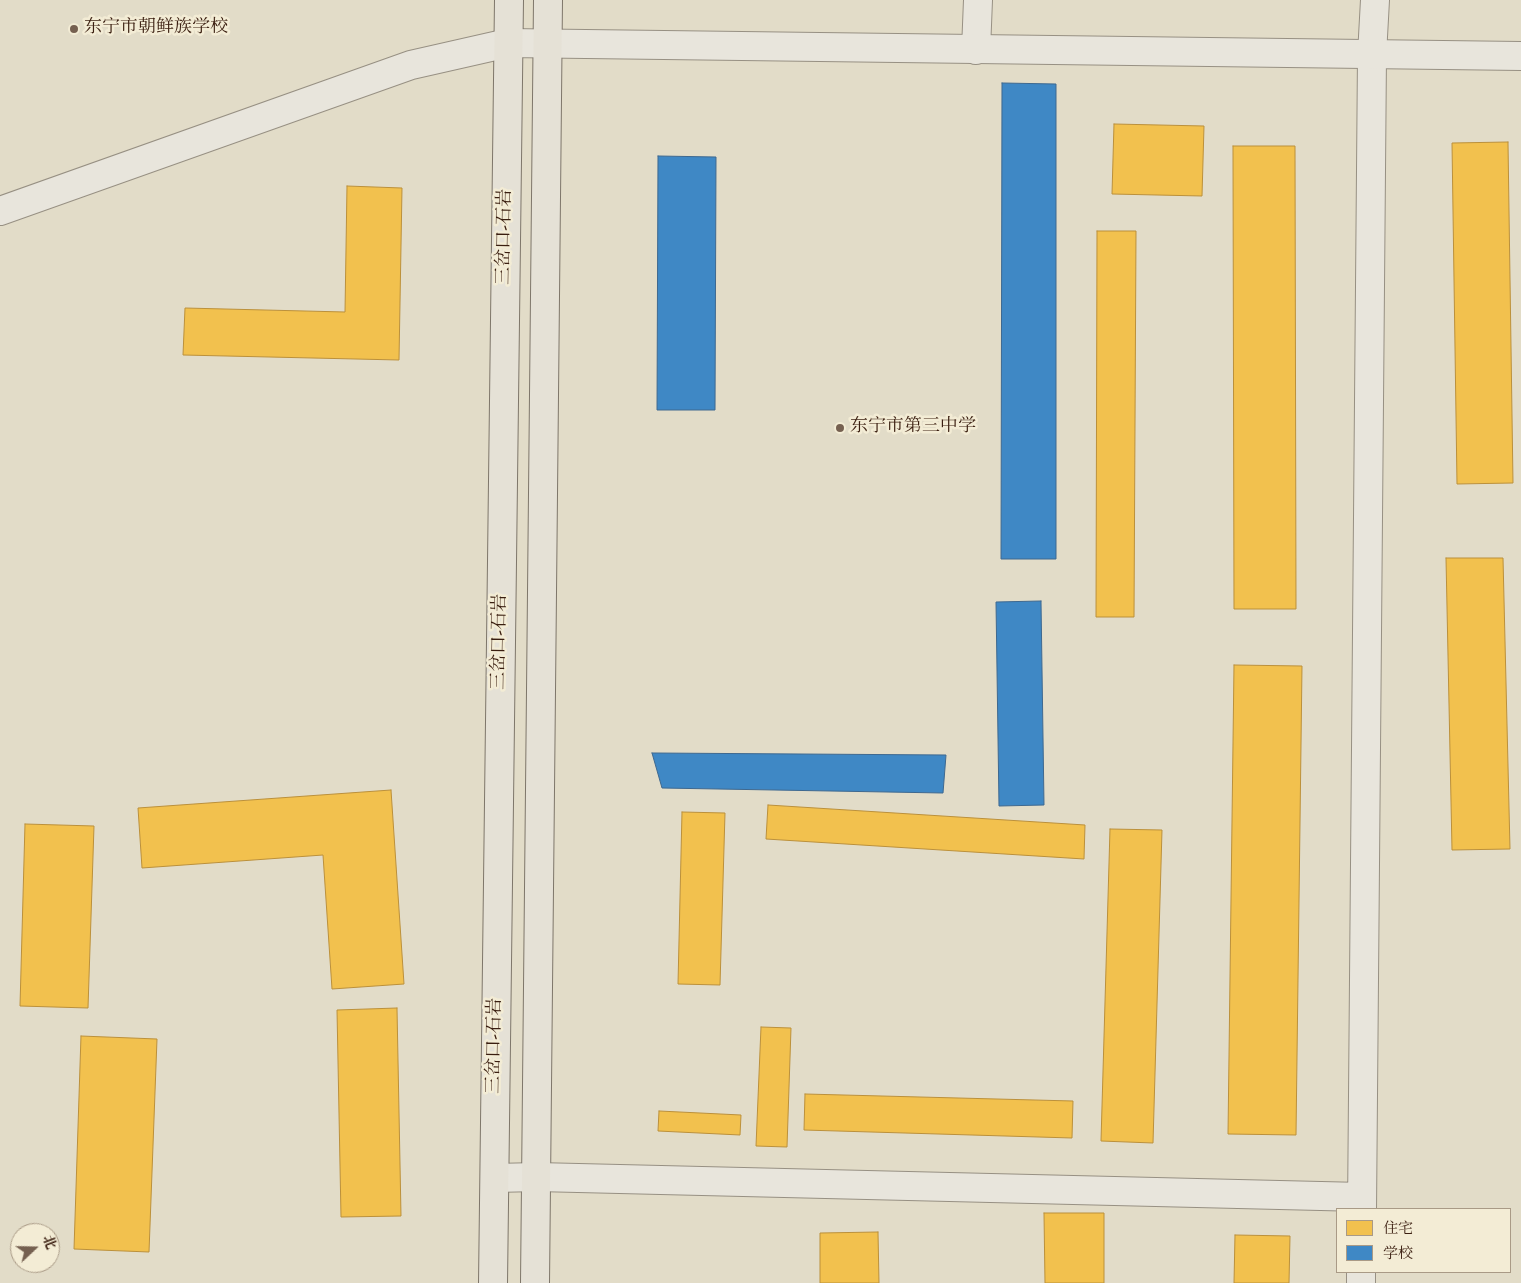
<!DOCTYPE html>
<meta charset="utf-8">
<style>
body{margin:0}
#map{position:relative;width:1521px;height:1283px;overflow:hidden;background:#e2dcc8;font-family:"Sorts Mill Goudy","Noto Serif SC",serif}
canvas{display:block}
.legend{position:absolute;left:1336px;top:1208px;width:175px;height:65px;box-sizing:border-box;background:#f3ecd5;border:1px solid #a99a86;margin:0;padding:6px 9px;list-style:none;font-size:15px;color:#3a1e10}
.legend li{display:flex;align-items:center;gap:10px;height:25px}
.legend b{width:25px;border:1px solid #a99a86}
.north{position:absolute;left:10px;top:1223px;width:50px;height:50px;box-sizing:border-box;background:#f3ecd5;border:1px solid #a99a86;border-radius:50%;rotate:69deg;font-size:14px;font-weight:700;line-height:20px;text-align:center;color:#3a1e10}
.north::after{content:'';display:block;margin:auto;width:18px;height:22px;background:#756050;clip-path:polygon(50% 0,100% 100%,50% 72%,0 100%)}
</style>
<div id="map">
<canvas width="1521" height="1283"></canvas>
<ul class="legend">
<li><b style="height:14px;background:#f2c14e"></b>住宅</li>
<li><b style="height:14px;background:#3f88c5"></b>学校</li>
</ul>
<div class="north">北</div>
</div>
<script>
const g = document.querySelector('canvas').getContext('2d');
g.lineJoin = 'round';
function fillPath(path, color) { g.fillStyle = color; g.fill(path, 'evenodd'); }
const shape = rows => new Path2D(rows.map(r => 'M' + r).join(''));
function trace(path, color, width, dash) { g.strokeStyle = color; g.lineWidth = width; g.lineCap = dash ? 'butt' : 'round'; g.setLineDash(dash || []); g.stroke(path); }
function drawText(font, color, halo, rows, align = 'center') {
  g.font = font + ' "Sorts Mill Goudy","Noto Serif SC",serif'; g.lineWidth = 5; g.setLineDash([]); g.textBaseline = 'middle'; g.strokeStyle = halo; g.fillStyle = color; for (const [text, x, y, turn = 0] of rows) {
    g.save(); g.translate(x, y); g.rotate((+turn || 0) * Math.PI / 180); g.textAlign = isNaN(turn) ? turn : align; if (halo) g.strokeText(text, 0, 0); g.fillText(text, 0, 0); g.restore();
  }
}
const homes = shape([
 [1114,124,1204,126,1202,196,1112,194,1114,124],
 [1508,142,1513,483,1457,484,1452,143,1508,142],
 [1233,146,1295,146,1296,609,1234,609,1233,146],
 [347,186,402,188,399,360,183,355,185,308,345,312,347,186],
 [1097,231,1136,231,1134,617,1096,617,1097,231],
 [1446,558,1503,558,1510,849,1452,850,1446,558],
 [1234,665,1302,666,1296,1135,1228,1134,1234,665],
 [391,790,404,984,332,989,323,855,142,868,138,808,391,790],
 [768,805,1085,825,1084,859,766,839,768,805],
 [682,812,725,813,720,985,678,984,682,812],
 [25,824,94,826,88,1008,20,1006,25,824],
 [1110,829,1162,830,1153,1143,1101,1141,1110,829],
 [397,1008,401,1216,341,1217,337,1010,397,1008],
 [761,1027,791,1028,787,1147,756,1146,761,1027],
 [81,1036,157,1039,149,1252,74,1249,81,1036],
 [805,1094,1073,1101,1072,1138,804,1130,805,1094],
 [659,1111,741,1115,740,1135,658,1131,659,1111],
 [1044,1213,1104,1213,1104,1283,1045,1283,1044,1213],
 [878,1232,879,1283,820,1283,820,1233,878,1232],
 [1235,1235,1290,1236,1289,1283,1234,1283,1235,1235]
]);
fillPath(homes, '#f2c14e');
trace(homes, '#bb903b', 1);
const schools = shape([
 [1002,83,1056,84,1056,559,1001,559,1002,83],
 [658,156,716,157,715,410,657,410,658,156],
 [1041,601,1044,805,999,806,996,602,1041,601],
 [652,753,946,755,943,793,662,788,652,753]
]);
fillPath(schools, '#3f88c5');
trace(schools, '#3e688f', 1);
const minor = shape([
 [976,50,978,0],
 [495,1178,537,1177,1362,1197],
 [1362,1209,1372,55,1375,0],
 [1361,1283,1361,1272]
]);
const tertiary = shape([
 [0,211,411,65,508,43,1521,56]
]);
const trunk = shape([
 [493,1283,509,0],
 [535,1283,548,0]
]);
trace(minor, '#979083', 30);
trace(tertiary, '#979083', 30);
trace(trunk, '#7e766a', 30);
trace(minor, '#e8e5dc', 28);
trace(tertiary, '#e8e5dc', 28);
trace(trunk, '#e5e1d6', 28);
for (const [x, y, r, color] of [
 [74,29,5,"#756050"],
 [840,428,5,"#756050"]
]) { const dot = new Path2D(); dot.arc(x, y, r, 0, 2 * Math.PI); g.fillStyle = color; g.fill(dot); trace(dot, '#f3ecd5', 2); }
drawText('18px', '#3a1e10', '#f3ecd5', [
 ["东宁市朝鲜族学校",84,29],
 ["东宁市第三中学",850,428]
], 'left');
drawText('18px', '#3a1e10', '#f3ecd5', [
 ["三岔口-石岩",506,237,-89],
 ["三岔口-石岩",501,642,-89],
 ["三岔口-石岩",496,1046,-89]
]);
</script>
